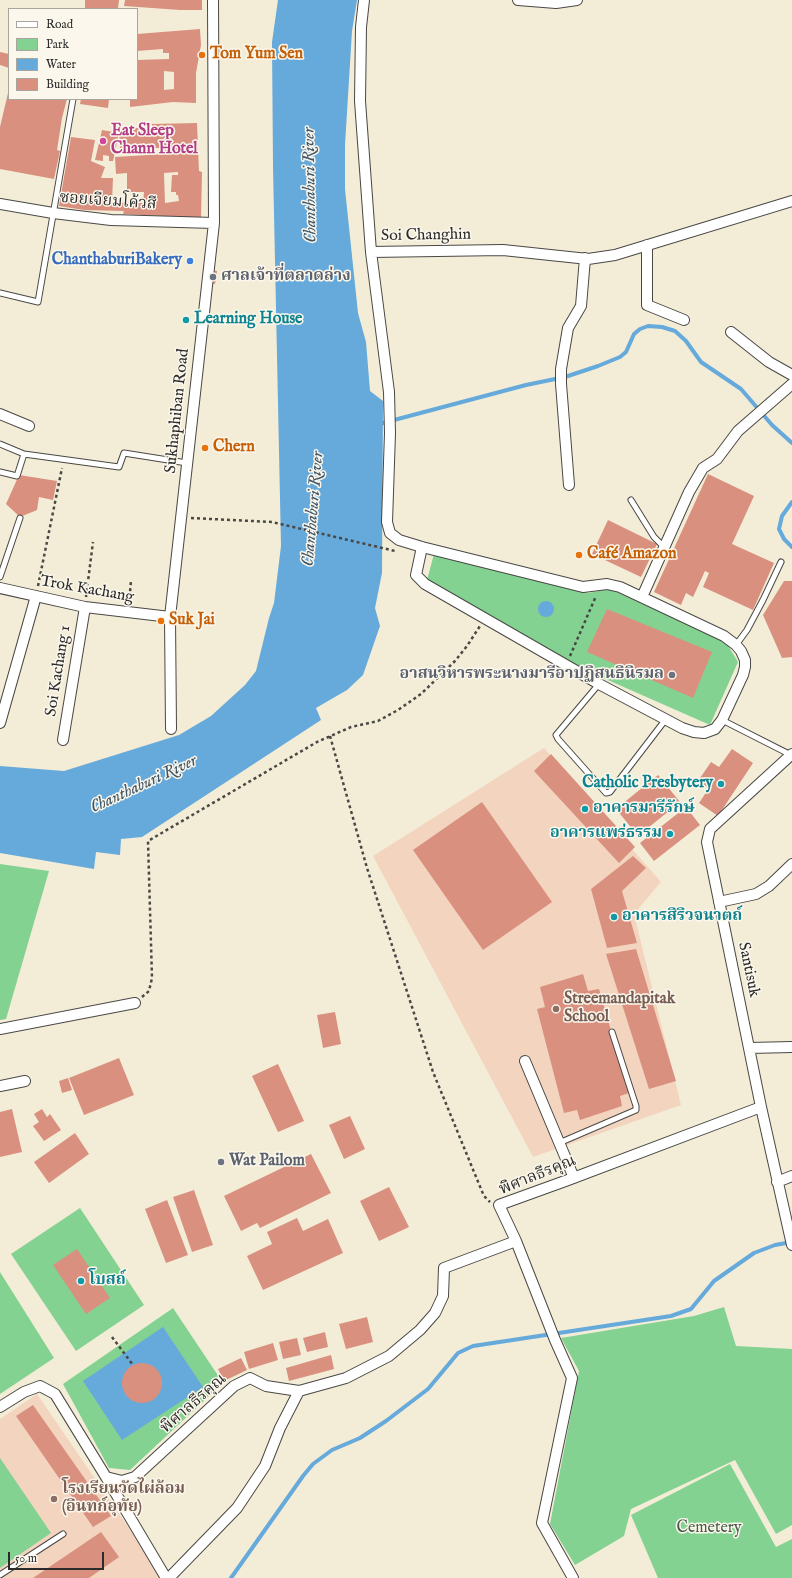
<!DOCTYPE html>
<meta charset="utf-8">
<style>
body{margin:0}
#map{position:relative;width:792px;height:1578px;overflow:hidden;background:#f3edd7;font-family:"IM FELL English",serif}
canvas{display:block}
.legend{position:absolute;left:8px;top:8px;width:130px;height:92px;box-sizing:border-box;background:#fbf7ec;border:1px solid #a8a59f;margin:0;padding:5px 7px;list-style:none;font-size:12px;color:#2b2b2b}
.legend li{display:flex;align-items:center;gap:8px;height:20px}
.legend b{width:20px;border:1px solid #a8a59f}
.scale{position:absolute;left:8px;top:1552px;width:96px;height:18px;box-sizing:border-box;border:2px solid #2b2b2b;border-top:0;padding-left:5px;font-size:12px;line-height:14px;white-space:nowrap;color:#2b2b2b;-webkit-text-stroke:3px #fbf7ec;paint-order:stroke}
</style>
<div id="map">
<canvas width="792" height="1578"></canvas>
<ul class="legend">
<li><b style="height:5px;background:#fff"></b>Road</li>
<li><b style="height:11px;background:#83d291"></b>Park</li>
<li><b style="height:11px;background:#66a9db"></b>Water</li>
<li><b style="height:11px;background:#d9907f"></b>Building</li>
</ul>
<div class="scale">50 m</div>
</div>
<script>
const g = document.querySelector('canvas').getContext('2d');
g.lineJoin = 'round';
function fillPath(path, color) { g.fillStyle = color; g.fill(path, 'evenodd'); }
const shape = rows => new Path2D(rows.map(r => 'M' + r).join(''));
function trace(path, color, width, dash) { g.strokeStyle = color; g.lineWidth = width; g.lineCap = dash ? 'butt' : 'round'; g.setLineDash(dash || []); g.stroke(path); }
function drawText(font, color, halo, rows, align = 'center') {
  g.font = font + ' "IM FELL English","Noto Serif Thai",serif'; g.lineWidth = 3; g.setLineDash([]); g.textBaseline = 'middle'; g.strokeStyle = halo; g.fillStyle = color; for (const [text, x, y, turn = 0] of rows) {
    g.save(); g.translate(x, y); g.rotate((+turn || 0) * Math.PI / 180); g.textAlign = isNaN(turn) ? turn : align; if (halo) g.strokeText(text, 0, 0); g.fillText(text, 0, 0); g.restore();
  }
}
fillPath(shape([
 [544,748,661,882,634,914,681,1105,533,1157,373,856],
 [37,1394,163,1578,0,1578,0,1419]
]), '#f3d4bf');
fillPath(shape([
 [434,554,588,593,610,589,726,642,738,662,710,725,576,666,427,580],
 [0,864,49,871,6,1019,0,1020],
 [80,1208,144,1305,76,1351,11,1254],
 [0,1272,54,1358,0,1394],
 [724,1307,736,1346,792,1349,792,1525,776,1534,735,1460,631,1509,624,1536,575,1565,550,1524,579,1371,561,1338,694,1316],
 [173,1308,223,1383,130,1470,109,1468,63,1384],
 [0,1458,51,1533,0,1568],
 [730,1464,776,1547,792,1539,792,1578,658,1578,631,1515]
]), '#83d291');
fillPath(shape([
 [278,0,357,0,352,31,345,145,345,189,358,313,366,342,370,391,383,401,382,573,375,608,380,626,363,675,347,690,316,708,321,720,142,837,121,839,120,855,96,852,94,869,0,853,0,766,64,771,179,735,211,716,245,685,256,671,269,618,274,603,281,546,273,166,272,42],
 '538 609a8 8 0 1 1 16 0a8 8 0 1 1-16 0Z',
 [163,1327,203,1387,122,1440,83,1381]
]), '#66a9db');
trace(shape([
 [379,424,526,385,565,377,598,366,620,357,626,352,634,334,640,329,648,326,662,327,675,331,686,341,701,362,741,389,772,425,792,443],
 [792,502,782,516,779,529,784,539,792,547],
 [231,1578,303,1476,313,1464,332,1450,360,1438,386,1421,428,1389,458,1353,473,1346,671,1316,691,1309,714,1281,754,1253,775,1245,792,1242]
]), '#66a9db', 4);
fillPath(shape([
 [85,0,119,0,118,9,85,9],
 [125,0,202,0,202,10,180,10,124,6],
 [200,29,201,45,196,73,196,103,173,102,130,107,130,99,137,99,137,60,169,59,169,53,163,53,163,49,137,51,137,34],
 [164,71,174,72,174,89,164,90],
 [0,52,9,54,9,68,0,65],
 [8,93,9,99,67,99,62,118,57,150,60,151,54,179,0,169,0,127],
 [81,99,109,99,108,108,80,104],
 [197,123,199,171,202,172,201,218,123,214,124,211,84,210,59,206,71,137,95,140,91,161,105,167,101,178,113,178,112,202,143,203,144,192,127,192,127,173,116,174,115,157,165,154,165,148,120,148,119,129,152,127,152,124],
 [178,172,178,175,172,175,171,192,176,192,176,195,178,195,179,201,165,203,164,173],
 [102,130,119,133,113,161,109,161,109,156,103,155,103,161,95,160],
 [210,270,217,271,215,284,209,283],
 [708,474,754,496,732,544,774,563,753,610,703,587,709,573,705,571,693,597,686,593,681,605,654,592],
 [19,475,57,481,53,500,39,497,37,510,20,517,6,504],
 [608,520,657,544,641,577,592,554],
 [784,581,792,581,792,657,782,658,763,615],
 [607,609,712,652,693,698,587,652],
 [732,749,753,763,718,816,699,803,709,788,698,781,711,762,719,767],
 [551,754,635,847,619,863,534,771],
 [658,775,680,802,638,836,616,809],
 [482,802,552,902,483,950,413,850],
 [686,807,700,825,654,861,640,843],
 [633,856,646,868,622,891,637,943,607,948,591,889],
 [636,949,676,1081,649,1089,606,954],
 [583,974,588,991,599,989,629,1093,620,1096,622,1106,580,1120,577,1110,564,1113,537,1009,545,1007,540,987],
 [335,1012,341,1044,323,1048,317,1015],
 [119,1058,134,1095,84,1115,69,1078],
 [278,1064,304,1121,278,1132,252,1076],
 [68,1078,72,1090,62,1093,59,1081],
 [12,1109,22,1152,0,1157,0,1112],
 [42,1109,47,1117,50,1114,61,1130,44,1141,33,1126,39,1122,34,1114],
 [350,1116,365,1149,344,1159,329,1125],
 [75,1133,89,1154,49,1183,34,1162],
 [311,1154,331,1193,260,1228,257,1223,241,1231,224,1196],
 [389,1187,409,1227,379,1241,360,1201],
 [194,1190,213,1245,192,1252,173,1197],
 [167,1200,188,1255,166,1263,145,1209],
 [297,1218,303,1231,328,1219,343,1253,263,1290,247,1256,272,1244,267,1232],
 [77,1249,110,1298,86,1314,53,1265],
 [367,1317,373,1342,346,1349,339,1324],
 [325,1332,328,1347,307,1352,303,1338],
 [297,1338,301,1355,283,1359,279,1342],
 [273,1343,278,1360,249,1369,244,1352],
 [331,1355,334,1369,289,1381,286,1368],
 [241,1358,247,1370,224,1381,218,1369],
 '122 1383a20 20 0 1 1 40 0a20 20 0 1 1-40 0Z',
 [33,1405,111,1516,93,1527,16,1416],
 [101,1532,119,1557,89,1578,33,1578]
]), '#d9907f');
const lane = shape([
 [0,293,38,302,73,99],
 [0,444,24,454,17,476,0,472],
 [24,454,119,467,124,453,187,463],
 [631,500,654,537,664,547],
 [0,577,20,518],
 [736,645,747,630,763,600,781,562],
 [599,684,556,735,558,739,606,793,610,792,666,719],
 [722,720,791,755],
 [559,1143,636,1110,636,1106,612,1032],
 [0,1575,63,1534]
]);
const street = shape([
 [364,0,361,27,360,101,371,252,389,392,390,433,387,522,390,533,399,540,422,547,583,587,607,584,620,587,724,636,736,645,741,651,745,660,745,667,743,675,722,720,715,729,704,733,694,732,682,728,599,684,425,584,416,575,422,547],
 [518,0,556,3,577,0],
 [0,204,53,213,111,220,214,223],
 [647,245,647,305,684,320],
 [371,252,503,250,588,259,615,255,792,201],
 [731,332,769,362,792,375],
 [0,414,29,426],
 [569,485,561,384,561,369,568,328,581,306,585,258],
 [0,588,85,607,170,617],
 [642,597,689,492,703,468,717,459,738,431,792,384],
 [0,723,36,596],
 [171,729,170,617,214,223,213,0],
 [63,740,85,607],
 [792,754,710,829,707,842,761,1107,792,1245],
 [719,902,756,894,769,886,792,864],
 [0,1029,135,1003],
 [749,1048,792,1047],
 [525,1061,574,1178],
 [0,1086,25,1081],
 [777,1182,792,1176],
 [516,1241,555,1340,572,1378,542,1523,573,1578],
 [0,1407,24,1392,40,1386,55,1394,106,1477,122,1481,135,1477,234,1386,250,1378,266,1386,299,1391,346,1378,389,1356,420,1330,435,1313,443,1296,444,1268,516,1241,499,1205,568,1180,761,1107],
 [106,1477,166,1578],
 [169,1578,237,1508,265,1466,280,1428,299,1391]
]);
trace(lane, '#494845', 7);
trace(street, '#494845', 12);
trace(shape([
 [191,518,272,522,395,551],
 [38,586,62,468],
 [86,597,93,542],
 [129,603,131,581],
 [570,656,596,596],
 [330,736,367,868,433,1072,481,1189,484,1196,490,1202],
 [142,997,149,991,152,978,148,841,317,742,351,727,378,721,398,710,421,694,455,661,467,646,480,626],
 [112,1337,133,1365]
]), '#494845', 2.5, [3, 3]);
trace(lane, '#fff', 5);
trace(street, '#fff', 10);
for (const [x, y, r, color] of [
 [202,55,4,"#e8710a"],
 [103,141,4,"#d1479c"],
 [190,261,4,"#3f7fe0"],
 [213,277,4,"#6b7280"],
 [186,320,4,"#0f9aa8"],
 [205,448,4,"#e8710a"],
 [579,555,4,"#e8710a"],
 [161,621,4,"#e8710a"],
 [672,675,4,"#6b7280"],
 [721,784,4,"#0f9aa8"],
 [585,809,4,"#0f9aa8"],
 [670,834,4,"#0f9aa8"],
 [614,917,4,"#0f9aa8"],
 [556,1009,4,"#8d6e63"],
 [221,1162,4,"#6b7280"],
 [81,1281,4,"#0f9aa8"],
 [54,1499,4,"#8d6e63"]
]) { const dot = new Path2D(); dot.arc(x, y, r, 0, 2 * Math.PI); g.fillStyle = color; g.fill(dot); trace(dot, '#fbf7ec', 1.5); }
drawText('bold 16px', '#c56008', '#fbf7ec', [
 ["Tom Yum Sen",210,55],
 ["Chern",213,448],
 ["Café Amazon",587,555],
 ["Suk Jai",169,621]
], 'left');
drawText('bold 16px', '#b23c85', '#fbf7ec', [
 ["Eat Sleep",111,132],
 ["Chann Hotel",111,150]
], 'left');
drawText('16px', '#2b2b2b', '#fbf7ec', [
 ["ซอยเจียมโค้วสี",108,202,4],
 ["Soi Changhin",426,236,-1],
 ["Sukhaphiban Road",178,411,-84],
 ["Trok Kachang",87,590,10],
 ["Soi Kachang 1",59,671,-81],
 ["Santisuk",748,970,78],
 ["พิศาลธีรคุณ",538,1176,-22],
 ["พิศาลธีรคุณ",194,1404,-41]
]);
drawText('bold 16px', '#366cbe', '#fbf7ec', [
 ["ChanthaburiBakery",182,261]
], 'right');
drawText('bold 16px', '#5b616d', '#fbf7ec', [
 ["ศาลเจ้าที่ตลาดล่าง",221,277],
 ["อาสนวิหารพระนางมารีอาปฏิสนธินิรมล",664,675,"right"],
 ["Wat Pailom",229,1162]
], 'left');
drawText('bold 16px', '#0d838f', '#fbf7ec', [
 ["Learning House",194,320],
 ["Catholic Presbytery",713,784,"right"],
 ["อาคารมารีรักษ์",593,809],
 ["อาคารแพร่ธรรม",662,834,"right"],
 ["อาคารสิริวจนาตถ์",622,917],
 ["โบสถ์",89,1281]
], 'left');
drawText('bold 16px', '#785e54', '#fbf7ec', [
 ["Streemandapitak",564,1000],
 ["School",564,1018],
 ["โรงเรียนวัดไผ่ล้อม",62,1490],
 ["(อินทก์อุทัย)",62,1508]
], 'left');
drawText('16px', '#455d4a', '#fbf7ec', [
 ["Cemetery",709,1529]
]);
drawText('italic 17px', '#405769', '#fbf7ec', [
 ["Chanthaburi River",311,185,-91],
 ["Chanthaburi River",314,509,-85],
 ["Chanthaburi River",144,785,-25]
]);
</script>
